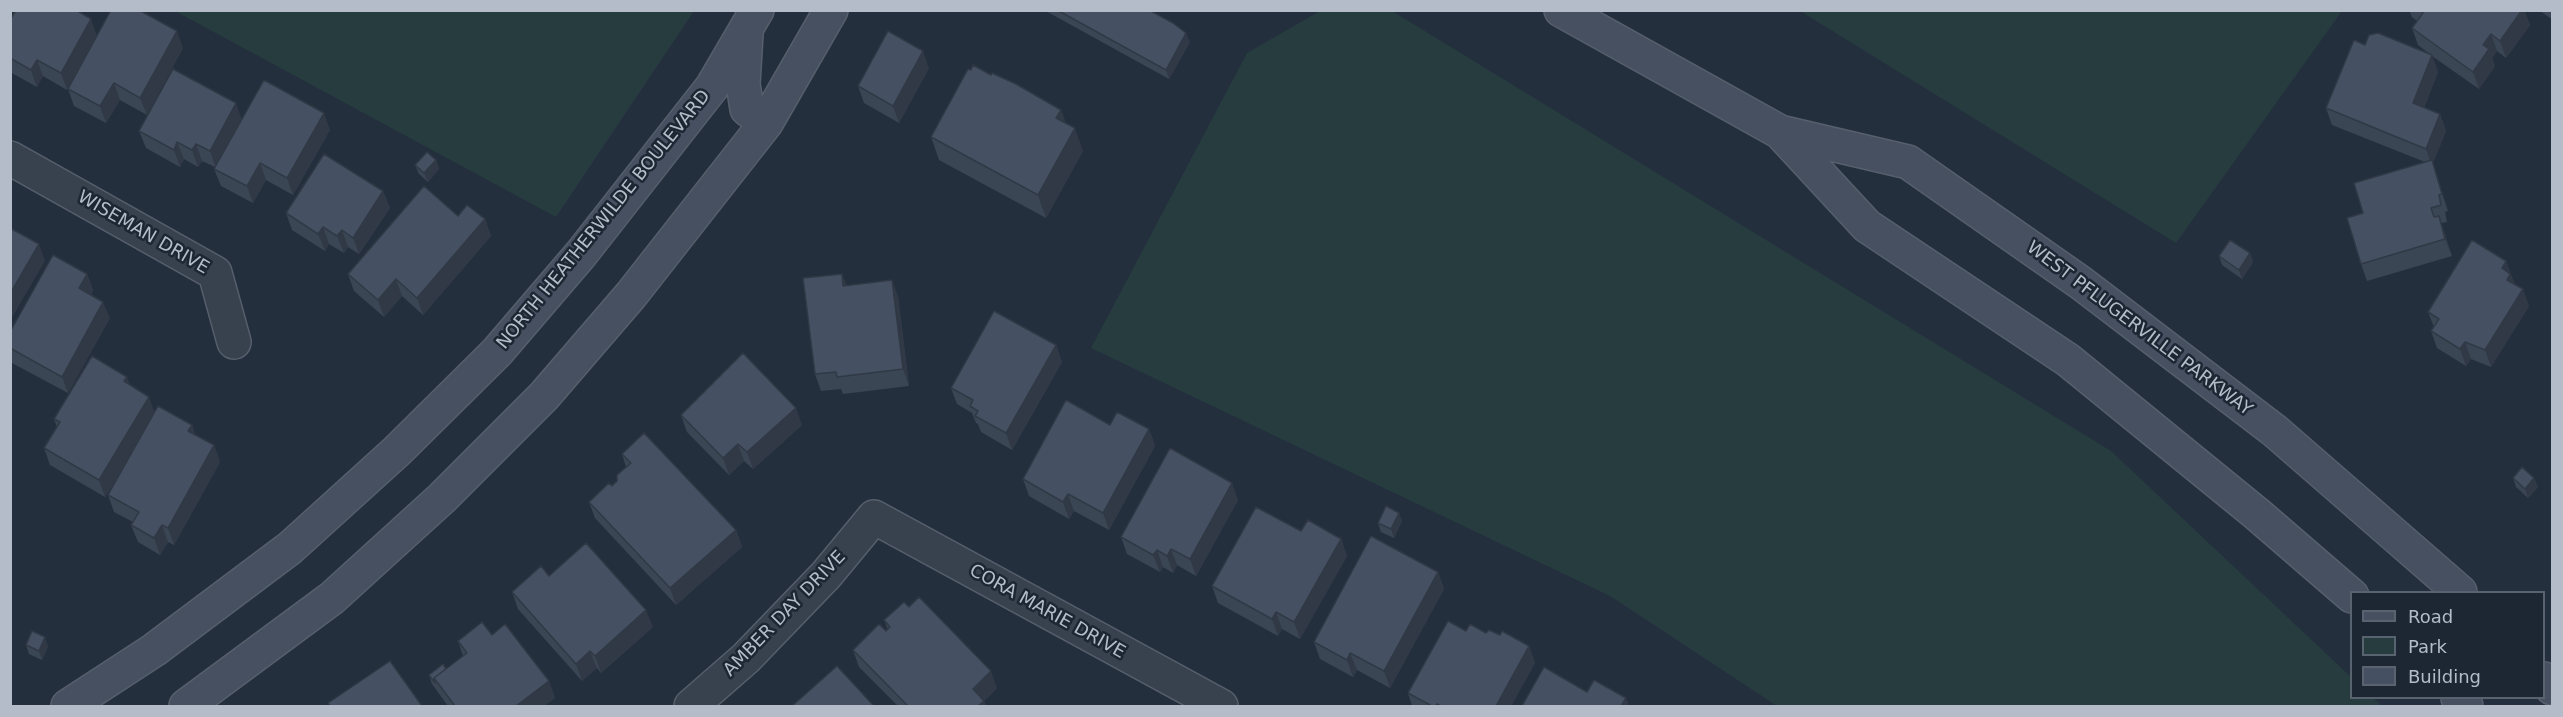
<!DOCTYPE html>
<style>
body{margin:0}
#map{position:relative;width:2563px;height:717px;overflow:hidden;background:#242f3e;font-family:"DejaVu Sans",sans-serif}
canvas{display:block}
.frame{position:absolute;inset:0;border:12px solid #b4bcc9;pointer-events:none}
.legend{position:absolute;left:2350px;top:591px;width:195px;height:108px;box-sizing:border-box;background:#1d2633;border:2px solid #59626f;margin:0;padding:8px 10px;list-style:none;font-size:18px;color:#b4bcc9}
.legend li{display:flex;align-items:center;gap:12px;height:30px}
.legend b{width:30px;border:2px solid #59626f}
</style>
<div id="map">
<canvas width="2563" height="717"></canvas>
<div class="frame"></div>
<ul class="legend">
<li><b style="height:8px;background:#465061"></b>Road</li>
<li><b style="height:16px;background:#263c3f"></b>Park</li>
<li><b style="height:16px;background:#455162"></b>Building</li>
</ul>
</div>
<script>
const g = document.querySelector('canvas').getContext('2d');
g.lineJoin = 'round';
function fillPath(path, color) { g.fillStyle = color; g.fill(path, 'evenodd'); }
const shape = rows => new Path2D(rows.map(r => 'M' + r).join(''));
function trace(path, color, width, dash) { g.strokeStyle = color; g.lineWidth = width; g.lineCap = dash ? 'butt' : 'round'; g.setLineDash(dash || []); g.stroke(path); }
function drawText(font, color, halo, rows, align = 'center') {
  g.font = font + ' "DejaVu Sans",sans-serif'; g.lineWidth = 5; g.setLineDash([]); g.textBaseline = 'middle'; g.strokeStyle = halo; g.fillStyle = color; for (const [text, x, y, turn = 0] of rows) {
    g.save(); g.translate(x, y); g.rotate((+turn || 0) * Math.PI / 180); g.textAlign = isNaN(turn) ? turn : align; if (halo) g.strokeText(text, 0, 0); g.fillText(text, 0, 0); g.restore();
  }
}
fillPath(shape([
 [175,11,694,10,694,11,556,217],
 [1320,11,1392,11,2111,451,2351,677,2352,698,2373,698,2383,706,1777,706,1610,596,1091,348,1247,53],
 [1800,11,2342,11,2176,243]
]), '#263c3f');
const minor = shape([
 [10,158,215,273,234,342],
 [691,706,746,658,826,575,874,517,1221,706]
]);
const secondary = shape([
 [1561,10,1780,132,1908,162,2081,283,2275,431,2460,592],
 [746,34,743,84,747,109,766,123],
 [1780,132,1867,226,2068,360,2257,514,2352,596],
 [2544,679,2552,688],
 [2458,698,2466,706],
 [68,706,154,650,290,548,397,451,497,352,581,254,712,87,757,10],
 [186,706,332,598,442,498,544,396,631,295,766,123,831,10]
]);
trace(minor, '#565f6c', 36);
trace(secondary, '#565f6c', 36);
trace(minor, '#38414e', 33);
trace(secondary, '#465061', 33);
fillPath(shape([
 [1044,10,1149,10,1190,42,1169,79],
 [2409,10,2524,10,2530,25,2506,58,2497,51,2492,58,2495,66,2479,89,2432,56,2438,72,2424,108,2440,114,2446,131,2433,163,2448,211,2445,212,2447,222,2441,223,2452,256,2367,281,2361,264,2363,213,2425,162,2332,125,2326,108,2365,45,2431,55,2418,45,2412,28,2417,21,2412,17],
 [2539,10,2553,10,2553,20],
 [10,20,97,35,183,48,147,115,120,100,106,123,74,106,68,89,87,54,67,90,43,76,37,87,10,72],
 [929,68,899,123,864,103,858,86],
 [991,75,1061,110,1066,124,1083,151,1046,218,939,160,931,137],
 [242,120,330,130,293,195,266,180,253,203,221,186,214,169,215,167,202,161,198,167,184,159,180,167,146,148,139,131],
 [436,160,439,169,428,182,419,174,415,165],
 [383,191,390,208,359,254,348,247,344,253,329,244,325,251,292,230,286,213],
 [458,216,485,219,491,236,423,315,402,296,384,317,354,291,348,274],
 [2250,253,2253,262,2242,279,2222,265,2219,256],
 [2506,261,2514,284,2529,306,2491,367,2471,359,2466,366,2437,348,2431,331,2434,327,2428,312],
 [87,274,93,290,91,295,110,318,68,393,10,362,10,332],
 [842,274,846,285,898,296,909,386,843,394,841,389,821,391,815,374],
 [1056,345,1062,362,1012,450,981,432,978,424,976,423,972,413,957,404,951,388],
 [130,385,155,412,192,425,195,435,214,445,220,462,174,545,168,542,160,555,138,542,131,525,133,522,114,512,108,495,136,446,105,497,50,465,44,448,57,427,54,419],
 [681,415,802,425,753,469,744,461,729,475,687,432],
 [1149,429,1155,446,1109,530,1074,511,1069,519,1029,496,1023,479],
 [622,454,736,530,742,547,676,605,595,518,589,502,617,481,626,467],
 [2513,478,2534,478,2538,487,2528,498,2516,487],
 [1238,500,1196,576,1177,565,1173,573,1163,567,1160,572,1127,554,1121,537],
 [1399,513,1402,521,1394,538,1381,532,1378,523],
 [1301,531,1341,539,1347,556,1300,639,1282,629,1278,636,1218,603,1212,586],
 [1438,572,1444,589,1390,688,1357,670,1353,677,1320,659,1314,642],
 [549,576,653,627,601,673,597,668,582,681,518,609,512,592],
 [884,620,997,688,984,701,986,706,898,706,859,667,853,650,886,631,888,630],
 [1466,631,1486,633,1500,635,1529,646,1535,663,1511,706,1412,706,1408,693],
 [492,635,549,681,555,698,544,706,448,706,432,684,429,675,446,669,463,656,458,641],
 [26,645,48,646,42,660,29,654]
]), '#3b4654');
fillPath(shape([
 [2522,10,2524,10,2530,25,2506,58,2500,41],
 [91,19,97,36,67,90,61,73],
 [177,31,183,48,147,115,140,98],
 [1186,33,1190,42,1169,79,1166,70],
 [2491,34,2497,51,2492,58,2495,66,2479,89,2473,72,2483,45],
 [923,51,929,68,899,123,893,106],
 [2432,55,2438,72,2419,120,2413,103],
 [37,60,43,76,37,87,31,70],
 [114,83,120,100,106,123,100,106],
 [236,103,242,120,216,168,210,151],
 [1061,110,1069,133,1056,118],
 [324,113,330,130,293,195,287,178],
 [2440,114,2446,131,2433,163,2448,211,2426,149],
 [1075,128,1083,151,1046,218,1038,195],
 [177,142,184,159,180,167,174,150],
 [196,144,202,161,198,167,192,150],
 [436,160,439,169,428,182,424,173],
 [260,163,266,180,253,203,247,186],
 [383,191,390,208,359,254,353,238],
 [2439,216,2445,233,2452,256,2445,239],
 [485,219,491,236,423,315,417,298],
 [323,227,329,244,325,251,318,234],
 [342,230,348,247,344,253,337,236],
 [39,244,45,261,10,321,10,294],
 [2250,253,2253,262,2242,279,2239,270],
 [2506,261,2517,290,2513,296,2502,268],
 [87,274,93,290,85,305,79,288],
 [842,274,848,291,843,286],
 [396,279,402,296,384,317,378,300],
 [892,280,898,296,909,386,903,369],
 [2523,289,2529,306,2491,367,2485,350],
 [103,302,110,318,68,393,62,377],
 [2465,342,2471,359,2466,366,2460,349],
 [1056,345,1062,362,1012,450,1006,433],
 [127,377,133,393,124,381],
 [149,397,155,414,105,497,99,480],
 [796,408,802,425,753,469,747,452],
 [192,425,198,442,188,431],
 [1149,429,1155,446,1109,530,1103,513],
 [738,444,744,461,729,475,723,458],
 [214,445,220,462,174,545,168,528],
 [2534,478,2538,487,2528,498,2525,489],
 [1232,483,1238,500,1196,576,1190,559],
 [1068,494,1074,511,1069,519,1063,502],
 [1399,513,1402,521,1394,538,1391,529],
 [162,525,168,542,160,555,154,538],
 [736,530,742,547,676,605,670,588],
 [1341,539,1347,556,1300,639,1294,622],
 [1171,549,1177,565,1173,573,1167,556],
 [1157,550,1163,567,1160,572,1153,555],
 [1438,572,1444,589,1390,688,1384,671],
 [646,610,653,627,601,673,595,656],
 [1276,612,1282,629,1278,636,1272,619],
 [45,637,48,646,42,660,39,651],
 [1529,646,1535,663,1511,706,1496,706],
 [590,651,597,668,582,681,576,664],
 [1350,653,1357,670,1353,677,1347,660],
 [991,671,997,688,984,701,986,706,978,706,973,689],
 [549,681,555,698,544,706,516,706],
 [1626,698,1629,706,1621,706]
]), '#303945');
const building = shape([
 [16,10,76,10,91,19,61,73,37,60,31,70,10,58,10,20,16,10],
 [111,10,139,10,177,31,140,98,114,83,100,106,68,89,111,10],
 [1057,10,1149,10,1173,23,1186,33,1166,70,1057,10],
 [2420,10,2522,10,2500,41,2491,34,2483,45,2489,49,2473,72,2412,28,2423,13,2420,10],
 [888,31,923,51,893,106,858,86,888,31],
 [2378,33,2432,55,2413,103,2440,114,2426,149,2326,108,2354,40,2365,45,2369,35,2378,33],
 [973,65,991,75,992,73,1016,84,1061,110,1056,118,1075,128,1038,195,931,137,968,69,971,70,973,65],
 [173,69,236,103,210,151,196,144,192,150,177,142,174,150,139,131,173,69],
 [264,80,324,113,287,178,260,163,247,186,214,169,264,80],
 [427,152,436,160,424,173,415,165,427,152],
 [324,154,383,191,353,238,342,230,337,236,323,227,318,234,286,213,324,154],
 [2432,160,2442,194,2439,195,2441,205,2431,208,2434,217,2439,216,2445,239,2361,264,2347,218,2363,213,2354,183,2432,160],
 [424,186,458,216,467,205,485,219,417,298,396,279,378,300,348,274,424,186],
 [10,228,39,244,10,294,10,228],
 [2230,240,2250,253,2239,270,2219,256,2230,240],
 [2472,240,2506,261,2502,268,2510,274,2507,280,2523,289,2485,350,2465,342,2460,349,2431,331,2439,319,2428,312,2472,240],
 [53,255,87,274,79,288,103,302,62,377,10,348,10,332,53,255],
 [842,274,843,286,892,280,903,369,837,377,836,372,815,374,803,278,842,274],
 [994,311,1056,345,1006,433,975,416,978,411,970,406,973,400,951,388,994,311],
 [743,353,796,408,747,452,738,444,723,458,681,415,743,353],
 [92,356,127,377,124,381,149,397,99,480,44,448,60,422,54,419,92,356],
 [1066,400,1110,425,1117,412,1149,429,1103,513,1068,494,1063,502,1023,479,1066,400],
 [158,406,192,425,188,431,214,445,168,528,162,525,154,538,131,525,139,512,108,495,158,406],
 [644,433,736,530,670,588,589,502,609,483,612,486,617,481,617,475,631,463,622,454,644,433],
 [1170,448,1232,483,1190,559,1171,549,1167,556,1157,550,1153,555,1121,537,1170,448],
 [2522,467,2534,478,2525,489,2513,478,2522,467],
 [1386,506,1399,513,1391,529,1378,523,1386,506],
 [1256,507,1301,531,1308,520,1341,539,1294,622,1276,612,1272,619,1212,586,1256,507],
 [1371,536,1438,572,1384,671,1350,653,1347,660,1314,642,1371,536],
 [586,543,646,610,595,656,590,651,576,664,512,592,541,566,549,576,586,543],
 [919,597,991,671,973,689,984,701,978,706,908,706,853,650,879,624,886,631,890,627,884,620,904,602,909,607,919,597],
 [1448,621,1466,631,1470,624,1486,633,1489,630,1500,635,1502,631,1529,646,1496,706,1441,706,1437,704,1435,706,1432,706,1408,693,1448,621],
 [482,622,492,635,505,624,549,681,516,706,455,706,434,678,467,653,458,641,482,622],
 [32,631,45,637,39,651,26,645,32,631],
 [390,661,422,706,330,706,328,703,390,661],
 [443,664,446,669,434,678,435,683,429,675,443,664],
 [837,666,874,706,792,706,837,666],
 [1544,667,1587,692,1594,680,1626,698,1621,706,1522,706,1544,667]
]);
fillPath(building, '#455162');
trace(building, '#303945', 1.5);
drawText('18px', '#b4bcc9', '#1d2633', [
 ["NORTH HEATHERWILDE BOULEVARD",604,220,-51],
 ["WISEMAN DRIVE",143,233,30],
 ["WEST PFLUGERVILLE PARKWAY",2139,329,37],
 ["CORA MARIE DRIVE",1047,612,29],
 ["AMBER DAY DRIVE",785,614,-46]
]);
</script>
